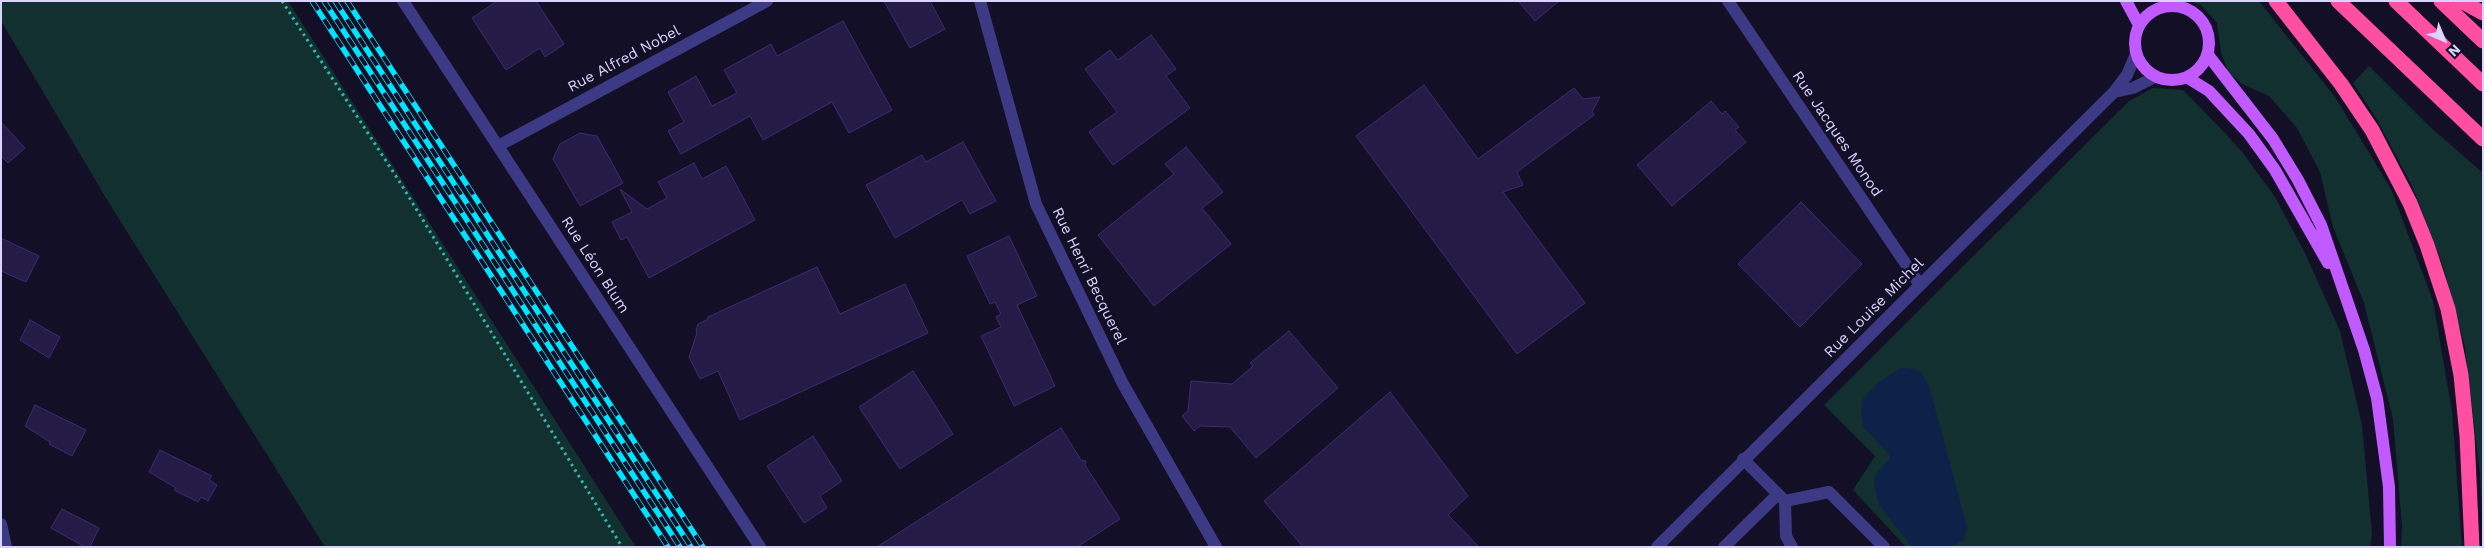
<!DOCTYPE html>
<meta charset="utf-8">
<style>
body{margin:0}
#map{position:relative;width:2484px;height:548px;overflow:hidden;background:#130f26;font-family:"Work Sans",sans-serif}
canvas{display:block}
.frame{position:absolute;inset:0;border:2px solid #d9d4ff;pointer-events:none}
.north{position:absolute;left:2419px;top:15px;width:50px;height:50px;-webkit-text-stroke:4px #130f26;paint-order:stroke;rotate:135deg;font-size:14px;font-weight:700;line-height:20px;text-align:center;color:#d9d4ff}
.north::after{content:'';display:block;margin:auto;width:18px;height:22px;background:#d9d4ff;clip-path:polygon(50% 0,100% 100%,50% 72%,0 100%)}
</style>
<div id="map">
<canvas width="2484" height="548"></canvas>
<div class="frame"></div>
<div class="north">N</div>
</div>
<script>
const g = document.querySelector('canvas').getContext('2d');
g.lineJoin = 'round';
function fillPath(path, color) { g.fillStyle = color; g.fill(path, 'evenodd'); }
const shape = rows => new Path2D(rows.map(r => 'M' + r).join(''));
function trace(path, color, width, dash) { g.strokeStyle = color; g.lineWidth = width; g.lineCap = dash ? 'butt' : 'round'; g.setLineDash(dash || []); g.stroke(path); }
function drawText(font, color, halo, rows, align = 'center') {
  g.font = font + ' "Work Sans",sans-serif'; g.lineWidth = 5; g.setLineDash([]); g.textBaseline = 'middle'; g.strokeStyle = halo; g.fillStyle = color; for (const [text, x, y, turn = 0] of rows) {
    g.save(); g.translate(x, y); g.rotate((+turn || 0) * Math.PI / 180); g.textAlign = isNaN(turn) ? turn : align; if (halo) g.strokeText(text, 0, 0); g.fillText(text, 0, 0); g.restore();
  }
}
fillPath(shape([
 [1,1,288,1,636,547,325,547,109,203,1,21],
 [2189,1,2259,1,2335,97,2391,189,2433,301,2452,411,2462,547,2401,547,2402,526,2393,419,2364,303,2333,227,2320,172,2297,128,2269,96,2242,84,2228,72,2221,52,2217,23,2201,5],
 [2369,66,2430,127,2483,173,2483,533,2480,474,2465,347,2443,266,2413,188,2376,118,2353,83],
 [2153,88,2183,90,2224,132,2243,153,2275,197,2305,253,2340,331,2362,425,2372,534,2370,547,1906,547,1853,490,1875,456,1824,405,2129,101]
]), '#12302f');
fillPath(shape([
 [1901,368,1914,369,1921,372,1929,386,1967,527,1964,540,1951,547,1912,547,1879,505,1874,484,1876,474,1889,460,1889,454,1863,427,1861,414,1863,399,1879,382]
]), '#0c2248');
const building = shape([
 [497,1,536,1,564,44,545,57,540,48,506,70,472,18,497,1],
 [884,1,930,1,945,29,910,48,884,1],
 [1518,1,1559,1,1535,21,1518,1],
 [843,21,892,110,849,133,832,102,763,140,750,116,681,154,668,131,684,122,668,92,696,76,712,106,737,93,724,70,771,44,777,56,843,21],
 [1151,35,1176,69,1166,76,1190,108,1113,165,1089,132,1117,112,1085,69,1110,50,1118,60,1151,35],
 [1424,85,1478,159,1574,88,1583,99,1600,97,1592,112,1594,115,1517,172,1523,185,1503,192,1585,303,1517,354,1356,136,1424,85],
 [1711,101,1722,114,1725,111,1739,127,1735,130,1746,142,1672,206,1637,165,1711,101],
 [1,122,25,148,8,163,1,156,1,122],
 [580,133,597,136,623,183,580,206,553,159,560,144,580,133],
 [963,142,996,201,970,214,962,200,895,238,866,185,922,155,926,162,963,142],
 [1186,147,1223,192,1202,208,1231,244,1154,306,1098,235,1174,174,1165,164,1186,147],
 [694,163,702,179,726,166,755,220,649,278,627,237,621,240,612,222,632,212,620,189,647,209,667,198,658,182,694,163],
 [1801,202,1862,264,1800,327,1738,264,1801,202],
 [1009,236,1037,296,1017,305,1055,386,1014,406,981,336,1001,327,996,317,1001,314,995,302,990,304,967,256,1009,236],
 [1,238,39,256,26,282,1,271,1,238],
 [817,267,840,314,905,284,928,333,740,420,718,371,700,379,689,357,697,333,696,330,698,324,708,319,708,317,817,267],
 [30,320,60,337,49,358,20,340,30,320],
 [1289,331,1338,388,1256,458,1230,427,1200,426,1194,431,1182,416,1188,411,1191,381,1232,384,1253,366,1250,363,1289,331],
 [913,371,953,434,900,469,859,407,913,371],
 [1390,392,1468,496,1448,515,1479,547,1303,547,1264,501,1390,392],
 [35,405,86,430,72,456,49,444,50,442,25,426,35,405],
 [1061,428,1081,460,1086,461,1085,465,1120,519,1077,547,877,547,1061,428],
 [813,436,842,481,820,496,827,508,804,523,767,466,813,436],
 [160,450,212,476,209,480,217,485,208,501,201,497,198,502,174,490,176,488,149,472,160,450],
 [62,509,99,528,90,547,85,547,51,528,62,509]
]);
fillPath(building, '#241b47');
trace(building, '#3b2d73', 1);
trace(shape([
 [282,1,401,184,622,547]
]), '#2fb8b0', 3, [2.5, 4]);
trace(shape([
 [403,1,760,547],
 [980,1,1036,204,1123,384,1216,547],
 [1728,1,1920,285],
 [2114,92,2133,88,2155,77],
 [498,146,767,1],
 [1743,459,1783,499],
 [1785,501,1829,492,1884,547],
 [1785,501,1786,536,1792,547],
 [1,524,6,547],
 [1657,547,2114,92,2127,75,2136,54],
 [1724,547,1778,494]
]), '#3d3a85', 12);
trace(shape([
 [2126,1,2139,25],
 '2135 43a37 37 0 1 1 74 0a37 37 0 1 1-74 0Z',
 [2208,55,2273,139,2298,180,2321,225,2364,350,2377,398,2389,487,2390,547],
 [2188,78,2209,91,2249,134,2275,170,2328,263]
]), '#c25bff', 12);
trace(shape([
 [2276,1,2341,84,2372,130,2410,203,2427,245,2448,309,2461,375,2467,436,2472,547],
 [2338,1,2483,139],
 [2396,1,2483,84],
 [2441,1,2483,41],
 [2461,1,2483,13]
]), '#ff4fa3', 15);
const rail = shape([
 [312,1,668,547],
 [324,1,680,547],
 [335,1,691,547],
 [347,1,703,547]
]);
trace(rail, '#00e5ff', 5.5);
trace(rail, '#130f26', 4, [11]);
drawText('15px', '#d9d4ff', '#130f26', [
 ["Rue Alfred Nobel",624,59,-28],
 ["Rue Jacques Monod",1837,134,56],
 ["Rue Léon Blum",595,265,57],
 ["Rue Henri Becquerel",1089,276,64],
 ["Rue Louise Michel",1874,308,-45]
]);
</script>
